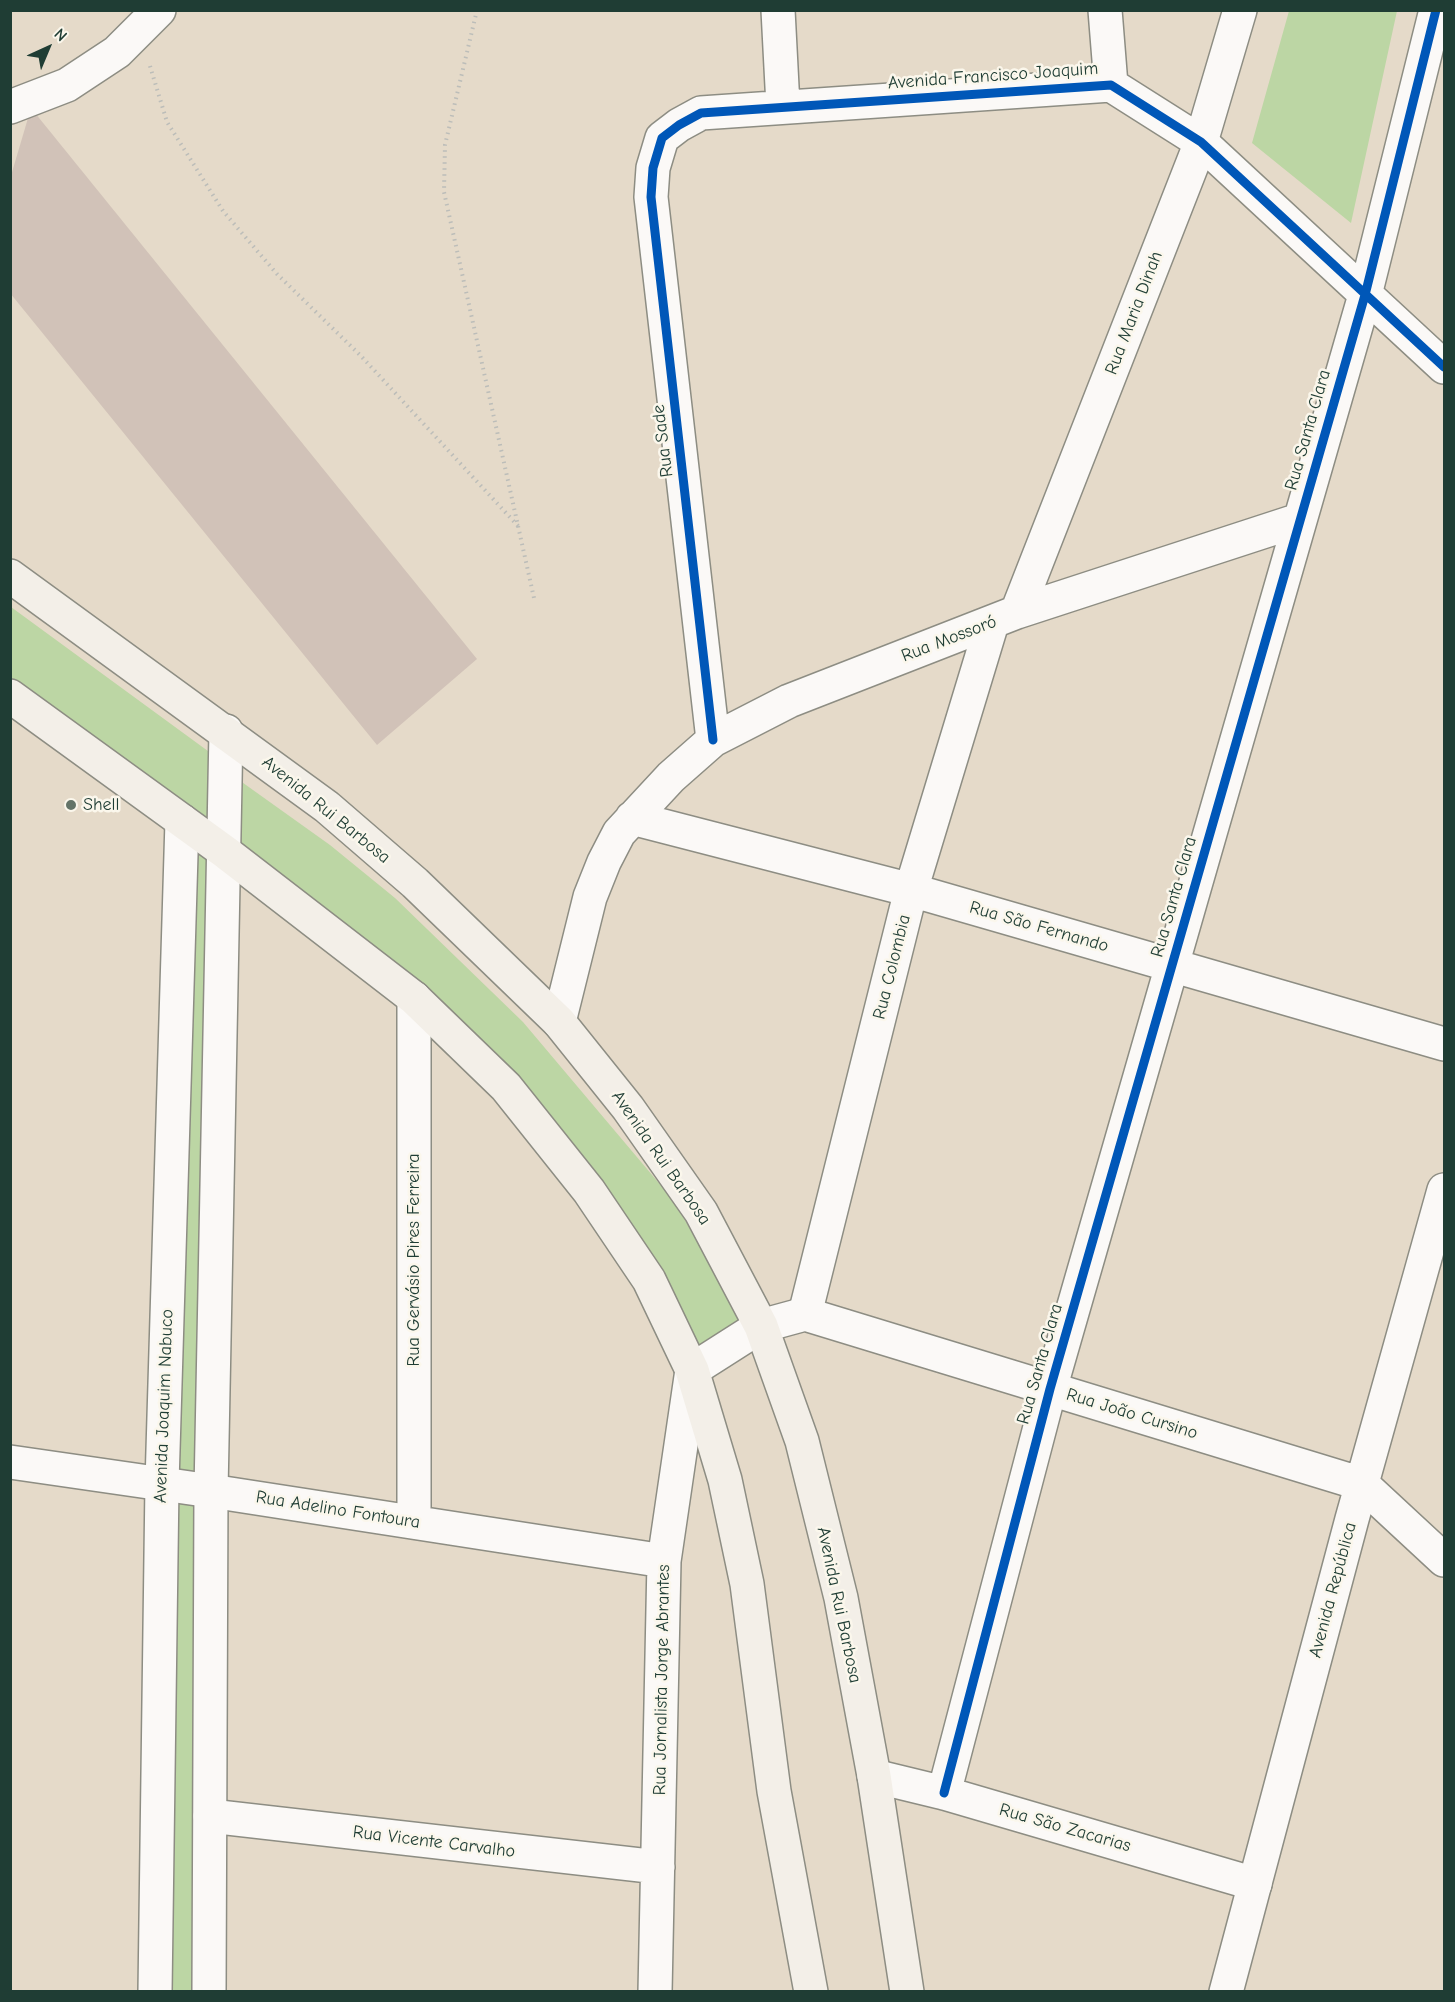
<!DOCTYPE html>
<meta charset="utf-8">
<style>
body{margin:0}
#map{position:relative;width:1455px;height:2002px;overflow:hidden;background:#e5dac9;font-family:"Comic Neue",sans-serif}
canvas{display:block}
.frame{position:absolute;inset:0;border:12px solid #1f3d34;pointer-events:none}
.north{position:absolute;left:18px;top:18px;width:60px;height:60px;-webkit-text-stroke:4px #fbf7ec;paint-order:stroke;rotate:44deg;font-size:16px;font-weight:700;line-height:24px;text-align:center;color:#1f3d34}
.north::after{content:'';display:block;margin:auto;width:21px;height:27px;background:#1f3d34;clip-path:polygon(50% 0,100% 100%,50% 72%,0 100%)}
</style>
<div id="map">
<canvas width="1455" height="2002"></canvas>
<div class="frame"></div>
<div class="north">N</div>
</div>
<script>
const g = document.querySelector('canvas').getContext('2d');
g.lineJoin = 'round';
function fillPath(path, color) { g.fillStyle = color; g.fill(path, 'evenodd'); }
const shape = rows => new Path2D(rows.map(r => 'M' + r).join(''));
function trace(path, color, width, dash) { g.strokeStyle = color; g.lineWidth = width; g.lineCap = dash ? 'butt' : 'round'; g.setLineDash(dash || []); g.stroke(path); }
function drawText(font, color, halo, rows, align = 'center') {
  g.font = font + ' "Comic Neue",sans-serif'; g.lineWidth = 5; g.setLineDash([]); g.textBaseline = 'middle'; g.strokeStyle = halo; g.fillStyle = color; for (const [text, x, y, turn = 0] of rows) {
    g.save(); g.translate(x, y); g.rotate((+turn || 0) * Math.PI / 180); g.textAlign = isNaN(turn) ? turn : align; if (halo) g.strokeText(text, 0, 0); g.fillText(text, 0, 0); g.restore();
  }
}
fillPath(shape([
 [1289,11,1397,11,1351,223,1252,143],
 [11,607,212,754,207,830,11,687],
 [239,780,330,845,395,898,523,1022,674,1201,745,1325,694,1352,622,1221,234,846],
 [184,825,222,854,205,1483,170,1477],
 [165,1487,206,1493,201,1991,162,1992]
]), '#bcd6a4');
fillPath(shape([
 [31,108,477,659,377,745,10,293,10,179]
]), '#d1c2b8');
const minor = shape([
 [778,10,783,106],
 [1105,10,1111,85],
 [10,107,67,85,117,52,159,10],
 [1017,612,1201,142,1240,10],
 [713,740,651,197,653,168,662,138,679,125,701,113,1111,85,1201,142,1444,367],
 [632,818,911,890,1444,1044],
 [414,998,414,1522],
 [559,1022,590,897,604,862,619,833,671,777,713,740,789,701,1017,612,1299,520],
 [805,1314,911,890,992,623],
 [10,1462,211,1491,664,1561],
 [874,1776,944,1793,1255,1884],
 [944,1793,1050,1389,1365,295,1436,10],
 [210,1816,658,1867],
 [655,1992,664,1561,692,1370]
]);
const tertiary = shape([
 [692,1370,761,1326,805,1314,1362,1484,1444,1560],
 [155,1992,162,1483,182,821],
 [209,1992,211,1491,226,731],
 [1226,1992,1352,1519,1444,1190]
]);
const secondary = shape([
 [10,576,327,807,415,883,559,1022,628,1108,701,1212,761,1326,802,1441,841,1598,874,1776,907,1992],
 [10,696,225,852,414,998,506,1087,589,1191,649,1280,692,1370,725,1480,747,1584,774,1791,811,1992]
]);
trace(minor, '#8d8d83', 36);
trace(tertiary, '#8d8d83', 36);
trace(secondary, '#8d8d83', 36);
trace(shape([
 [477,10,445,145,444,192,534,598],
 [150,66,167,122,223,211,277,274,361,356,519,527]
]), '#bcbdb9', 4, [1.5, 4.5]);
trace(minor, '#fbf9f7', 33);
trace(tertiary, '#fbf9f7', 33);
trace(secondary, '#f3efe8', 33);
trace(shape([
 [713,740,651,197,653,168,662,138,679,125,701,113,1111,85,1201,142,1444,367],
 [944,1793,1050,1389,1365,295,1436,10]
]), '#0057b8', 9);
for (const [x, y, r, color] of [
 [71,805,6,"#647468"]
]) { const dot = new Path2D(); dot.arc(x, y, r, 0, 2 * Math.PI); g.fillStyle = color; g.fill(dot); trace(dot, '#fbf7ec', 2); }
drawText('18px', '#1f3d34', '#fbf7ec', [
 ["Avenida Francisco Joaquim",993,76,-4],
 ["Rua Maria Dinah",1134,313,-69],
 ["Rua Santa Clara",1308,430,-74],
 ["Rua Sade",663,441,-97],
 ["Rua Mossoró",949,639,-21],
 ["Avenida Rui Barbosa",326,810,39],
 ["Rua Santa Clara",1174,897,-74],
 ["Rua São Fernando",1039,927,16],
 ["Rua Colombia",892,967,-76],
 ["Avenida Rui Barbosa",661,1158,55],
 ["Rua Gervásio Pires Ferreira",414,1260,-90],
 ["Rua Santa Clara",1040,1364,-74],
 ["Avenida Joaquim Nabuco",164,1406,-88],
 ["Rua João Cursino",1132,1414,17],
 ["Rua Adelino Fontoura",338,1510,9],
 ["Avenida República",1333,1590,-75],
 ["Avenida Rui Barbosa",839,1605,78],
 ["Rua Jornalista Jorge Abrantes",662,1680,-89],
 ["Rua São Zacarias",1065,1828,16],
 ["Rua Vicente Carvalho",434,1842,7]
]);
drawText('18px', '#1f3d34', '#fbf7ec', [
 ["Shell",83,805]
], 'left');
</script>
